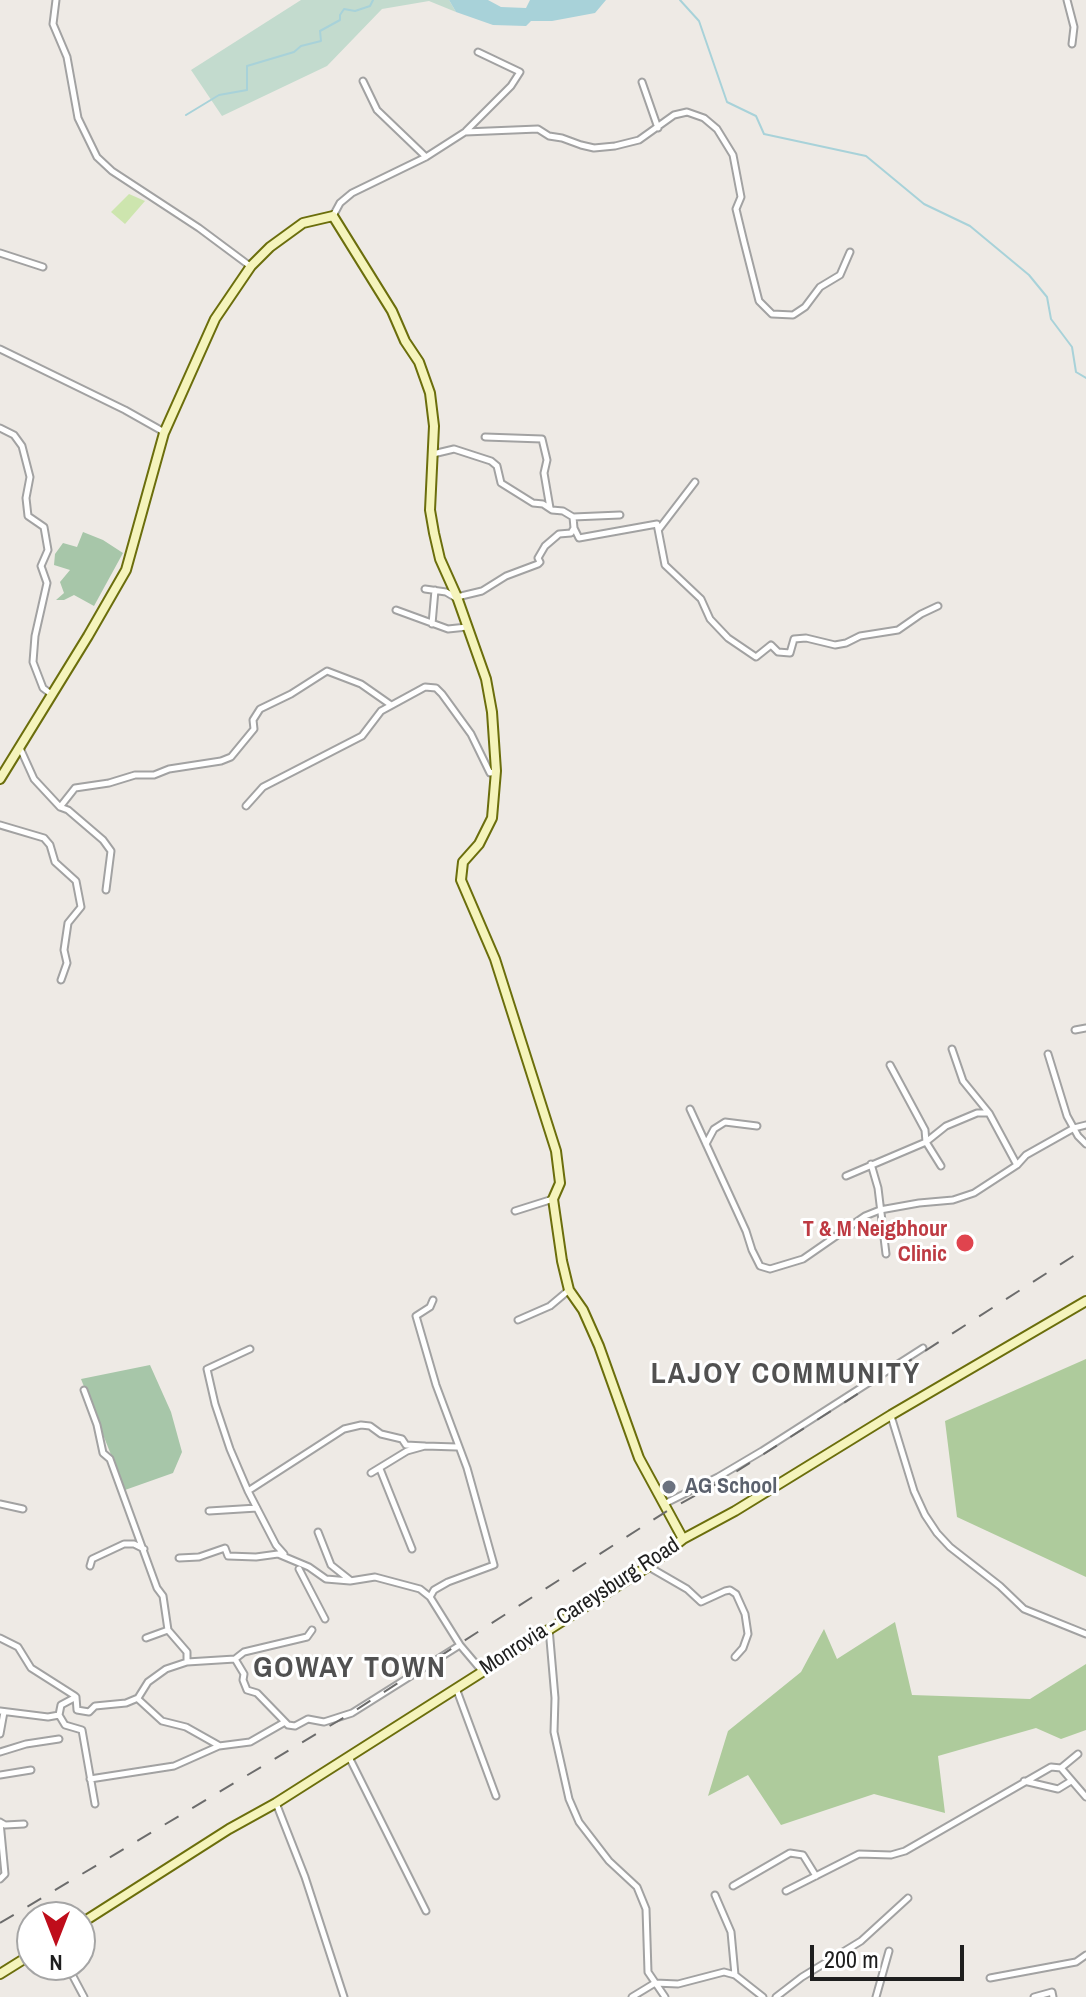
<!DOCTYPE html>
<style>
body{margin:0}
#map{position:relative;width:1086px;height:1997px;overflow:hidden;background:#eeeae5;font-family:"Archivo Narrow",sans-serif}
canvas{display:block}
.north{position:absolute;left:16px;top:1901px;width:80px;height:80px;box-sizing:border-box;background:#fff;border:2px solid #a5a5a5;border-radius:50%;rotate:180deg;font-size:22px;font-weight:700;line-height:32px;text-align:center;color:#1e1e1e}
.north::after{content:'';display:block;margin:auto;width:28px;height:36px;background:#bf0d1b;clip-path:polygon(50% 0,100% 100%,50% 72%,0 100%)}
.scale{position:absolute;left:810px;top:1945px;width:154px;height:36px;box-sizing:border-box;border:4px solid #1e1e1e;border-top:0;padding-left:10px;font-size:24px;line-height:28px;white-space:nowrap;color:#1e1e1e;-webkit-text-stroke:6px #fff;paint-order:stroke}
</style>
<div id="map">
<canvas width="1086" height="1997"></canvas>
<div class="north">N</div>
<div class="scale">200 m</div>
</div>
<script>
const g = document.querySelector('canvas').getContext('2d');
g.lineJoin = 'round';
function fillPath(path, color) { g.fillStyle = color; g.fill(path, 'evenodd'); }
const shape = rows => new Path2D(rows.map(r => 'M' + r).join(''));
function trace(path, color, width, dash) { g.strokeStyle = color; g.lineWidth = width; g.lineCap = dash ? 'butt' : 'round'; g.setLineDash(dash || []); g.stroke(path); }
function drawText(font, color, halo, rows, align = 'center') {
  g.font = font + ' "Archivo Narrow",sans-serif'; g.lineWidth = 6; g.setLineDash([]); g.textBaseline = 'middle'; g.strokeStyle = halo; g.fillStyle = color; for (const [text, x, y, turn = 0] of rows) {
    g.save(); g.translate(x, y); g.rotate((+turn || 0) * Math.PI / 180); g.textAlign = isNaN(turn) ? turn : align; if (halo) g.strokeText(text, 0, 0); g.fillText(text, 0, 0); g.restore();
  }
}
fillPath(shape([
 [129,194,145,201,125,224,111,212]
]), '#cde5ae');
fillPath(shape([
 [1086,1359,1086,1577,957,1517,945,1421],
 [895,1622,912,1695,1030,1699,1086,1664,1086,1730,1061,1739,1036,1728,938,1756,945,1813,874,1794,781,1825,748,1775,708,1796,728,1731,801,1672,824,1629,837,1659]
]), '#aecb9c');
fillPath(shape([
 [301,0,449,0,456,12,429,1,382,9,327,66,222,116,191,70]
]), '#c3dbce');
fillPath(shape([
 [83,532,103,540,123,553,94,606,74,595,64,600,56,600,64,593,60,582,70,570,54,565,55,554,63,543,77,547],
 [150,1365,171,1412,182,1452,173,1473,125,1490,81,1379]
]), '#a7c6a9');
fillPath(shape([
 [449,0,488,0,501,7,526,8,530,0,606,0,595,13,552,21,531,21,526,26,493,25,456,12]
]), '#a8d2d9');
trace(shape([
 [680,0,699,21,727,102,756,116,764,134,866,156,924,204,970,226,1029,275,1047,297,1051,319,1072,347,1076,372,1086,378],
 [186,115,219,95,247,90,247,66,294,52,301,46,321,41,320,31,340,20,340,15,344,9,355,11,370,6,373,0]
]), '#a8d2d9', 2);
const minor = shape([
 [56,0,53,24,67,57,78,118,97,157,112,171,199,228,250,266],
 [1067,0,1074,27,1072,44],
 [363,81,377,110,426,157],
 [642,82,658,128],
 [466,131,511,86,520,72,478,52],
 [333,216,340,203,352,193,426,157,465,132,538,129,549,136,562,138,581,145,594,148,615,146,639,140,674,115,687,112,704,118,717,129,733,155,741,197,736,209,744,242,759,301,772,314,793,315,805,307,820,287,840,275,850,252],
 [0,253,43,267],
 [0,349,125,410,164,432],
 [0,428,14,435,22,446,30,477,26,498,28,516,44,527,48,550,41,566,47,583,35,636,33,662,43,688,51,694],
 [485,437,542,439,547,460,544,473,550,508],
 [433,454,454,449,491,461,497,466,501,483,533,503,543,504,552,510,563,511,573,517,574,528,579,538,657,524,665,565,701,599,710,619,728,638,756,657,771,645,778,652,790,653,794,639,806,638,835,645,846,643,860,636,898,630,921,614,938,606],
 [573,517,620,515],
 [659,529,695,482],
 [425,589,446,592,456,598],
 [457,597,482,591,506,576,538,564,540,562,538,558,545,546,559,534,571,533,574,528],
 [396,610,448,629,467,627],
 [432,624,435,590],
 [20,748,34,779,60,807,68,810,103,840,111,851,106,890],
 [246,806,263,787,362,736,381,711,425,687,436,688,442,694,471,734,490,773,495,772],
 [60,807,75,788,109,783,135,775,154,775,169,769,221,761,231,757,254,729,253,720,260,709,291,694,327,671,361,684,391,705],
 [0,825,44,838,50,845,55,862,76,881,81,907,68,923,64,950,67,963,61,980],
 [1075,1030,1086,1028],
 [952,1049,963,1081,989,1113,1017,1165],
 [1048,1054,1067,1116,1078,1136,1086,1144],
 [690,1109,746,1231,752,1250,760,1266,770,1269,803,1259,865,1216,880,1210,919,1203,953,1200,974,1193,1017,1165,1026,1155,1074,1128,1086,1125],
 [706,1144,714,1129,725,1122,757,1126],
 [871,1164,878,1188,886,1254],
 [941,1166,926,1142,946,1126,977,1113,988,1113],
 [846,1176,926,1142,925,1130,890,1065],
 [515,1211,553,1199],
 [518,1320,550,1306,569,1290],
 [250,1349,207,1369,215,1404,230,1449,248,1491,276,1545,284,1554],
 [84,1390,97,1425,103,1453,110,1459,157,1588,163,1596,168,1630,187,1652,187,1662],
 [891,1416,914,1491,925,1515,937,1533,950,1547,1000,1586,1024,1609,1086,1634],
 [380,1469,412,1549],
 [371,1473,407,1451,425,1446,457,1447],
 [248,1491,344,1429,361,1425,370,1426,381,1434,402,1439,406,1445,425,1446],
 [0,1504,23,1509],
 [664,1504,718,1477,762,1451,923,1348],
 [209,1511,257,1508],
 [318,1532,331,1565,350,1580],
 [179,1558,199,1557,225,1548,228,1556,256,1557,278,1554,309,1567,326,1579,350,1581,375,1577,420,1589,430,1597,460,1645,482,1671],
 [90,1566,92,1559,124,1544,134,1544,144,1549],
 [649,1567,687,1589,701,1602,725,1591,730,1590,736,1594,745,1614,748,1634,743,1648,735,1657],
 [299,1569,325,1619],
 [430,1597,434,1590,448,1582,494,1565,467,1468,436,1385,416,1316,430,1307,433,1300],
 [549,1628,555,1698,554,1732,569,1799,579,1822,609,1861,637,1887,646,1909,648,1972,665,1997],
 [0,1638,18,1647,31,1668,75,1696],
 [146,1638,168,1630],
 [235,1659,244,1652,307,1637,312,1630],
 [456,1688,496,1796],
 [138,1699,162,1721,186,1727,218,1745],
 [0,1711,48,1717,59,1715,61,1705,76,1697,77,1710,89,1712,95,1706,126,1703,138,1698,148,1682,166,1669,187,1662,235,1659,244,1674,243,1680,247,1690,257,1693,288,1725,295,1726,308,1719,324,1722,352,1713,460,1645],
 [59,1715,65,1725,82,1730,95,1804],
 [0,1734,4,1712],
 [0,1752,26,1744,59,1739],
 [349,1757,426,1911],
 [1061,1768,1078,1754],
 [0,1775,31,1770],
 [90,1779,174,1766,219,1746,250,1742,285,1722],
 [1024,1781,1058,1789,1071,1781],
 [276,1803,305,1877,344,1997],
 [0,1822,5,1874,0,1879],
 [0,1822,5,1825,24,1824],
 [733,1886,790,1853,803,1855,816,1876],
 [786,1891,859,1854,891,1855,905,1851,1051,1767,1061,1768,1086,1797],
 [715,1895,731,1932,735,1975],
 [67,1965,84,1997],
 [990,1978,1076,1962,1086,1955],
 [632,1997,655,1983,678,1984,724,1972,735,1975,763,1997],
 [776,1997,802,1977,861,1941,908,1898],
 [876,1997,889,1951],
 [1034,1997,1052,1992,1053,1997]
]);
const secondary = shape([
 [0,779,88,636,126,570,164,433,215,319,251,266,270,247,303,223,333,216,392,311,405,341,419,362,430,393,434,426,430,510,434,533,440,559,457,597,486,679,492,712,496,771,492,818,479,844,463,862,461,880,495,959,556,1151,560,1183,553,1199,562,1261,569,1290,583,1310,599,1346,639,1458,683,1539],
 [80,1924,229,1829,276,1803,649,1566,683,1539,735,1511,891,1415,1086,1301],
 [0,1974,32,1954]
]);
trace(minor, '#a2a2a2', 9);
trace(secondary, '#6b6e0c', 12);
trace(minor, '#fff', 5);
trace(secondary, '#f5f4bc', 8);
trace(shape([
 [0,1923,348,1715,667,1511,720,1482,1086,1248]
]), '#6c6c6c', 2, [16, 16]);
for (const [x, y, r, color] of [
 [965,1243,10,"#e0444e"],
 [669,1487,8,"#6b7280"]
]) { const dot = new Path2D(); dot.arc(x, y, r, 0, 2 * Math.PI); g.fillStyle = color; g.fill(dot); trace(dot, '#fff', 3); }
drawText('bold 22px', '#be3a42', '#fff', [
 ["T & M Neigbhour",947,1230],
 ["Clinic",947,1255]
], 'right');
drawText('bold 22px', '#5b616d', '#fff', [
 ["AG School",685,1487]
], 'left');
drawText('22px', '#1e1e1e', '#fff', [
 ["Monrovia - Careysburg Road",580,1607,-33]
]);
g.letterSpacing = '2px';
drawText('bold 30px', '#515151', '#fff', [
 ["LAJOY COMMUNITY",786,1375],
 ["GOWAY TOWN",350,1669]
]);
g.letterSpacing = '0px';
</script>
